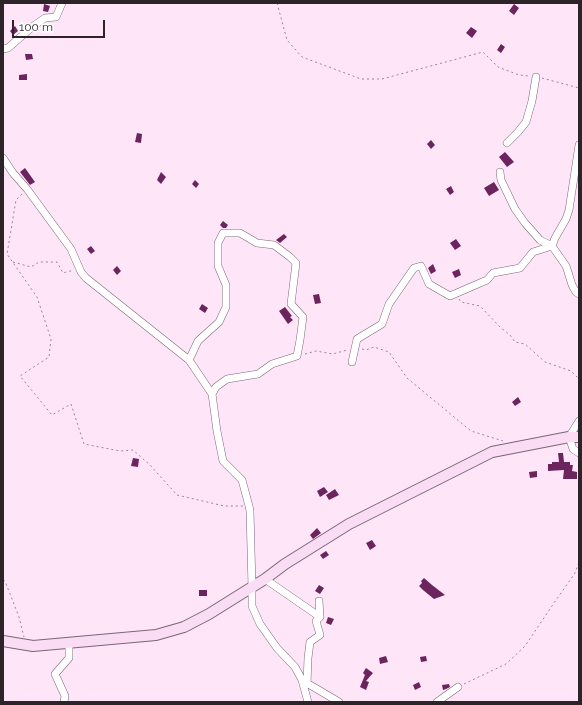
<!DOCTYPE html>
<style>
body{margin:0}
#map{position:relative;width:582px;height:705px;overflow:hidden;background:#fee6f8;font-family:Raleway,sans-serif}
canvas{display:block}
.frame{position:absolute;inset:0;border:4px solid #2d242a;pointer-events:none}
.scale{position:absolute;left:12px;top:20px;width:93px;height:18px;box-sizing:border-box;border:2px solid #2d242a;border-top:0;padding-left:5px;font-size:12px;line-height:14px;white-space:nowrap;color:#2d242a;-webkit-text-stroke:3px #fff;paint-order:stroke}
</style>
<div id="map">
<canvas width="582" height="705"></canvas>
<div class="frame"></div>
<div class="scale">100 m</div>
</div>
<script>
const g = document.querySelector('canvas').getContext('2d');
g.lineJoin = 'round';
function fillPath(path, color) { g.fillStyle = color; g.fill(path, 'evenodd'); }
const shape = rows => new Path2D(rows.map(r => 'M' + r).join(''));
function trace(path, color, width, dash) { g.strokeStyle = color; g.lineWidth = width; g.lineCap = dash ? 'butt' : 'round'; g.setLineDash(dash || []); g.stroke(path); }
fillPath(shape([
 [44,4,50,6,48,12,43,11],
 [514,4,519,8,514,15,509,11],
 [15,26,18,31,13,35,10,31],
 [471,27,477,31,472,38,466,33],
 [501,44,505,47,501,53,497,50],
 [25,54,32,54,33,59,26,60],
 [27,74,27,80,19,80,19,75],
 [137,133,142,134,141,143,135,142],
 [431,140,435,145,431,149,427,144],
 [505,152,514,162,507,167,499,157],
 [25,168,35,182,30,185,20,172],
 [161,172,166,177,161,184,157,180],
 [195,180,199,184,196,188,192,184],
 [494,182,499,190,489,196,484,188],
 [451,186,454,192,450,195,446,189],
 [223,221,228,225,226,228,223,228,220,225],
 [284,234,287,237,280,243,276,240],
 [456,239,461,246,455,250,450,243],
 [91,246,95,251,91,254,87,249],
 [433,264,436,271,431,274,428,268],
 [117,266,121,271,117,275,113,270],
 [459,269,461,275,455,278,452,272],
 [319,294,321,303,315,304,313,295],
 [202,304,208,308,205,313,199,309],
 [285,307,292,316,290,317,293,320,288,324,279,311],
 [518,397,521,402,515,406,512,402],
 [558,453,563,453,564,462,570,462,570,465,573,465,572,471,577,472,577,479,563,479,564,470,548,471,548,464,552,464,552,462,559,462],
 [133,458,139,459,138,467,131,466],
 [537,471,537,477,530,478,529,472],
 [324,487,328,492,320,497,317,491],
 [335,489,339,495,329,500,326,495],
 [317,528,321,533,313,539,310,535],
 [372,540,376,546,370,550,366,543],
 [326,551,329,555,323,559,320,555],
 [424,578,432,585,445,595,434,599,423,590,419,586,422,583,421,581],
 [319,585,324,588,320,594,315,591],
 [199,590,207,590,207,596,199,596],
 [328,617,334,619,331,625,326,623],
 [386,656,388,662,380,664,379,658],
 [426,656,427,661,421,662,420,657],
 [366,668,373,673,366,681,369,682,366,690,360,687,365,675,363,673],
 [419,682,421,687,415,690,413,685],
 [449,684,450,687,446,689,443,690,442,685]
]), '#6c245f');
const street = shape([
 [3,49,8,48,32,27,45,18,56,17,62,3],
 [507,143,518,132,526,122,532,101,536,77],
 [579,145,569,210,566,219,555,238,552,246,566,266,568,272,572,285,576,292,579,294],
 [3,158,13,173,27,189,71,249,81,272,86,278,189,360,212,394,217,431,223,461,242,480,249,506,250,511,252,587,252,606,260,624,277,648,295,667,302,680,308,702],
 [189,360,198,341,219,322,226,307,226,285,218,266,218,243,223,233,240,233,257,243,274,245,290,257,296,263,291,304,303,317,300,340,297,356,272,364,258,374,227,379,216,387,212,394],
 [352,362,357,339,382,324,389,304,414,268,421,266,429,284,450,296,487,280,493,273,520,268,533,252,552,246,540,240,525,223,515,209,501,180,500,172],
 [579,421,569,437,573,449,579,453],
 [265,579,320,617],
 [305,682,339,702],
 [307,684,308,658,310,642,320,635,316,621,320,617,319,601],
 [64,702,65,696,55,674,69,658,69,643],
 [437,702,458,687]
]);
const secondary = shape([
 [3,641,33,646,156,635,184,627,209,614,265,579,285,564,349,524,492,452,569,437,579,437]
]);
trace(street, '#7a6675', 8);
trace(secondary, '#7a6675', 12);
trace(shape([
 [277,3,287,40,302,57,361,79,382,79,483,52,498,67,519,75,529,76],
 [542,78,579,88],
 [22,194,16,200,7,254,37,297,51,339,49,357,20,376,52,415,71,404,84,444,120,451,133,450,150,465,177,495,224,506,243,506],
 [13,262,31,267,39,262,57,262,63,273,70,271,73,271],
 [459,299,461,302,480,306,500,327,510,335,515,342,525,344,545,362,571,371,579,379],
 [362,349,366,350,374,347,389,352,407,378,471,431,503,441],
 [305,354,316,351,333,354,347,350],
 [3,580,5,581,19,617,24,637],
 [464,684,506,664,525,646,554,603,575,573,579,562]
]), '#978692', 1, [2, 3]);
trace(street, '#fff', 7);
trace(secondary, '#fadcf4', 10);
</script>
